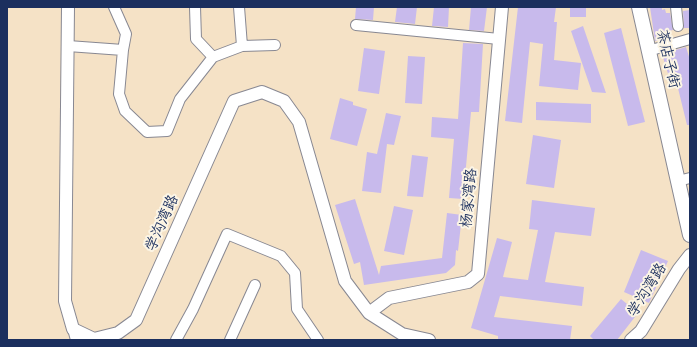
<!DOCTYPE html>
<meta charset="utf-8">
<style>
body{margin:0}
#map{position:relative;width:697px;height:347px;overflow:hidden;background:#f5e2c6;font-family:"Comic Neue",sans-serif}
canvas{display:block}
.frame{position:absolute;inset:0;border:8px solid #1b2f5e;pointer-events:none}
</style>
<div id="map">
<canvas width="697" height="347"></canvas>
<div class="frame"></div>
</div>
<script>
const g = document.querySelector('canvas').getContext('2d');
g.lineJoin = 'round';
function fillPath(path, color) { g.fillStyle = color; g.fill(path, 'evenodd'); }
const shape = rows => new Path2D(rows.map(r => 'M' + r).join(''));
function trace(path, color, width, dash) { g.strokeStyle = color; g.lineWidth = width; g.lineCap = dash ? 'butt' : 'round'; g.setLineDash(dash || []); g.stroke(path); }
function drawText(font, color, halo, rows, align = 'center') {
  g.font = font + ' "Comic Neue","LXGW WenKai TC",sans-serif'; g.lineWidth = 4; g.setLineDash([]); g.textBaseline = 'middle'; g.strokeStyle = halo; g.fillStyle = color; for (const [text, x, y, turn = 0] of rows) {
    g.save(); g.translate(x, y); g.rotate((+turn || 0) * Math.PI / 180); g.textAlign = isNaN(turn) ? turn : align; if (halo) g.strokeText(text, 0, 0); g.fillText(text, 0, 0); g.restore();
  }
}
fillPath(shape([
 [356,7,374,7,373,20,355,19],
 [397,7,417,7,415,24,395,22],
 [434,7,449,7,448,27,432,26],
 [471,7,487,7,484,31,469,30],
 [518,7,556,7,554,22,557,22,554,60,581,63,578,90,539,86,543,44,530,42,522,123,505,121],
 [570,7,586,7,586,17,570,17],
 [650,7,662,7,662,10,665,9,666,13,670,13,673,30,668,31,668,38,655,41],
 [690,10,690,28,684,28,683,11],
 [583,26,606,93,592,92,571,31],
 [621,28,645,122,628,126,604,33],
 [463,43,483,44,479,112,471,112,463,199,449,198,454,139,431,137,432,117,458,119],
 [686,47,690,60,690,125,687,125,675,76,669,77,662,54],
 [364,48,385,51,379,94,358,91],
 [408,56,425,57,422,104,405,103],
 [340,98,353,102,353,105,367,109,357,146,330,139],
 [536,102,591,104,591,123,536,120],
 [386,113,401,116,394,145,387,144,381,193,362,191,367,152,377,154],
 [533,135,561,140,554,188,526,184],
 [412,155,428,157,423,197,407,196],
 [355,199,379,275,381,266,442,258,447,213,462,215,458,251,456,250,455,265,446,273,364,285,360,262,354,264,335,205],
 [532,200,595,208,591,236,555,232,545,282,584,287,582,306,500,296,494,317,572,326,570,340,498,339,498,336,471,328,497,238,512,242,503,277,528,280,538,230,529,229],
 [394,206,413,210,404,255,384,251],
 [641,250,668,261,649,303,624,292],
 [621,299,638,313,617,340,594,340,590,336]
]), '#c8baec');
const minor = shape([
 [114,7,126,34,123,50],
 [195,7,196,39,213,57],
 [239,7,242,46],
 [676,7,678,26],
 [356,25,499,39],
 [68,46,123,50,119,94,125,111,147,132,167,131,180,99,213,57,242,46,275,45],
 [648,51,690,39],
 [678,181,690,178],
 [73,329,76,340],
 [176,340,193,309,227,234,281,256,295,273,297,309,318,340],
 [230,340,255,285]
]);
const tertiary = shape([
 [68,7,65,301,73,329,94,339,118,333,136,320,234,101,262,92,284,101,299,122,345,281,369,313,402,334,429,340],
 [369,313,389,298,468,282,478,274,502,7],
 [631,340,641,331,679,269,690,255]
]);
const secondary = shape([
 [639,7,690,235]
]);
trace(minor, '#888892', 12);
trace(tertiary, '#888892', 14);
trace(secondary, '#888892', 16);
trace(minor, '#fff', 10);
trace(tertiary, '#fff', 12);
trace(secondary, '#fff', 14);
drawText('15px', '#1b2f5e', '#fcf5e5', [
 ["茶店子街",668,59,77],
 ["杨家湾路",469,198,-85],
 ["学沟湾路",162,223,-66],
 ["学沟湾路",647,290,-58]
]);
</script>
